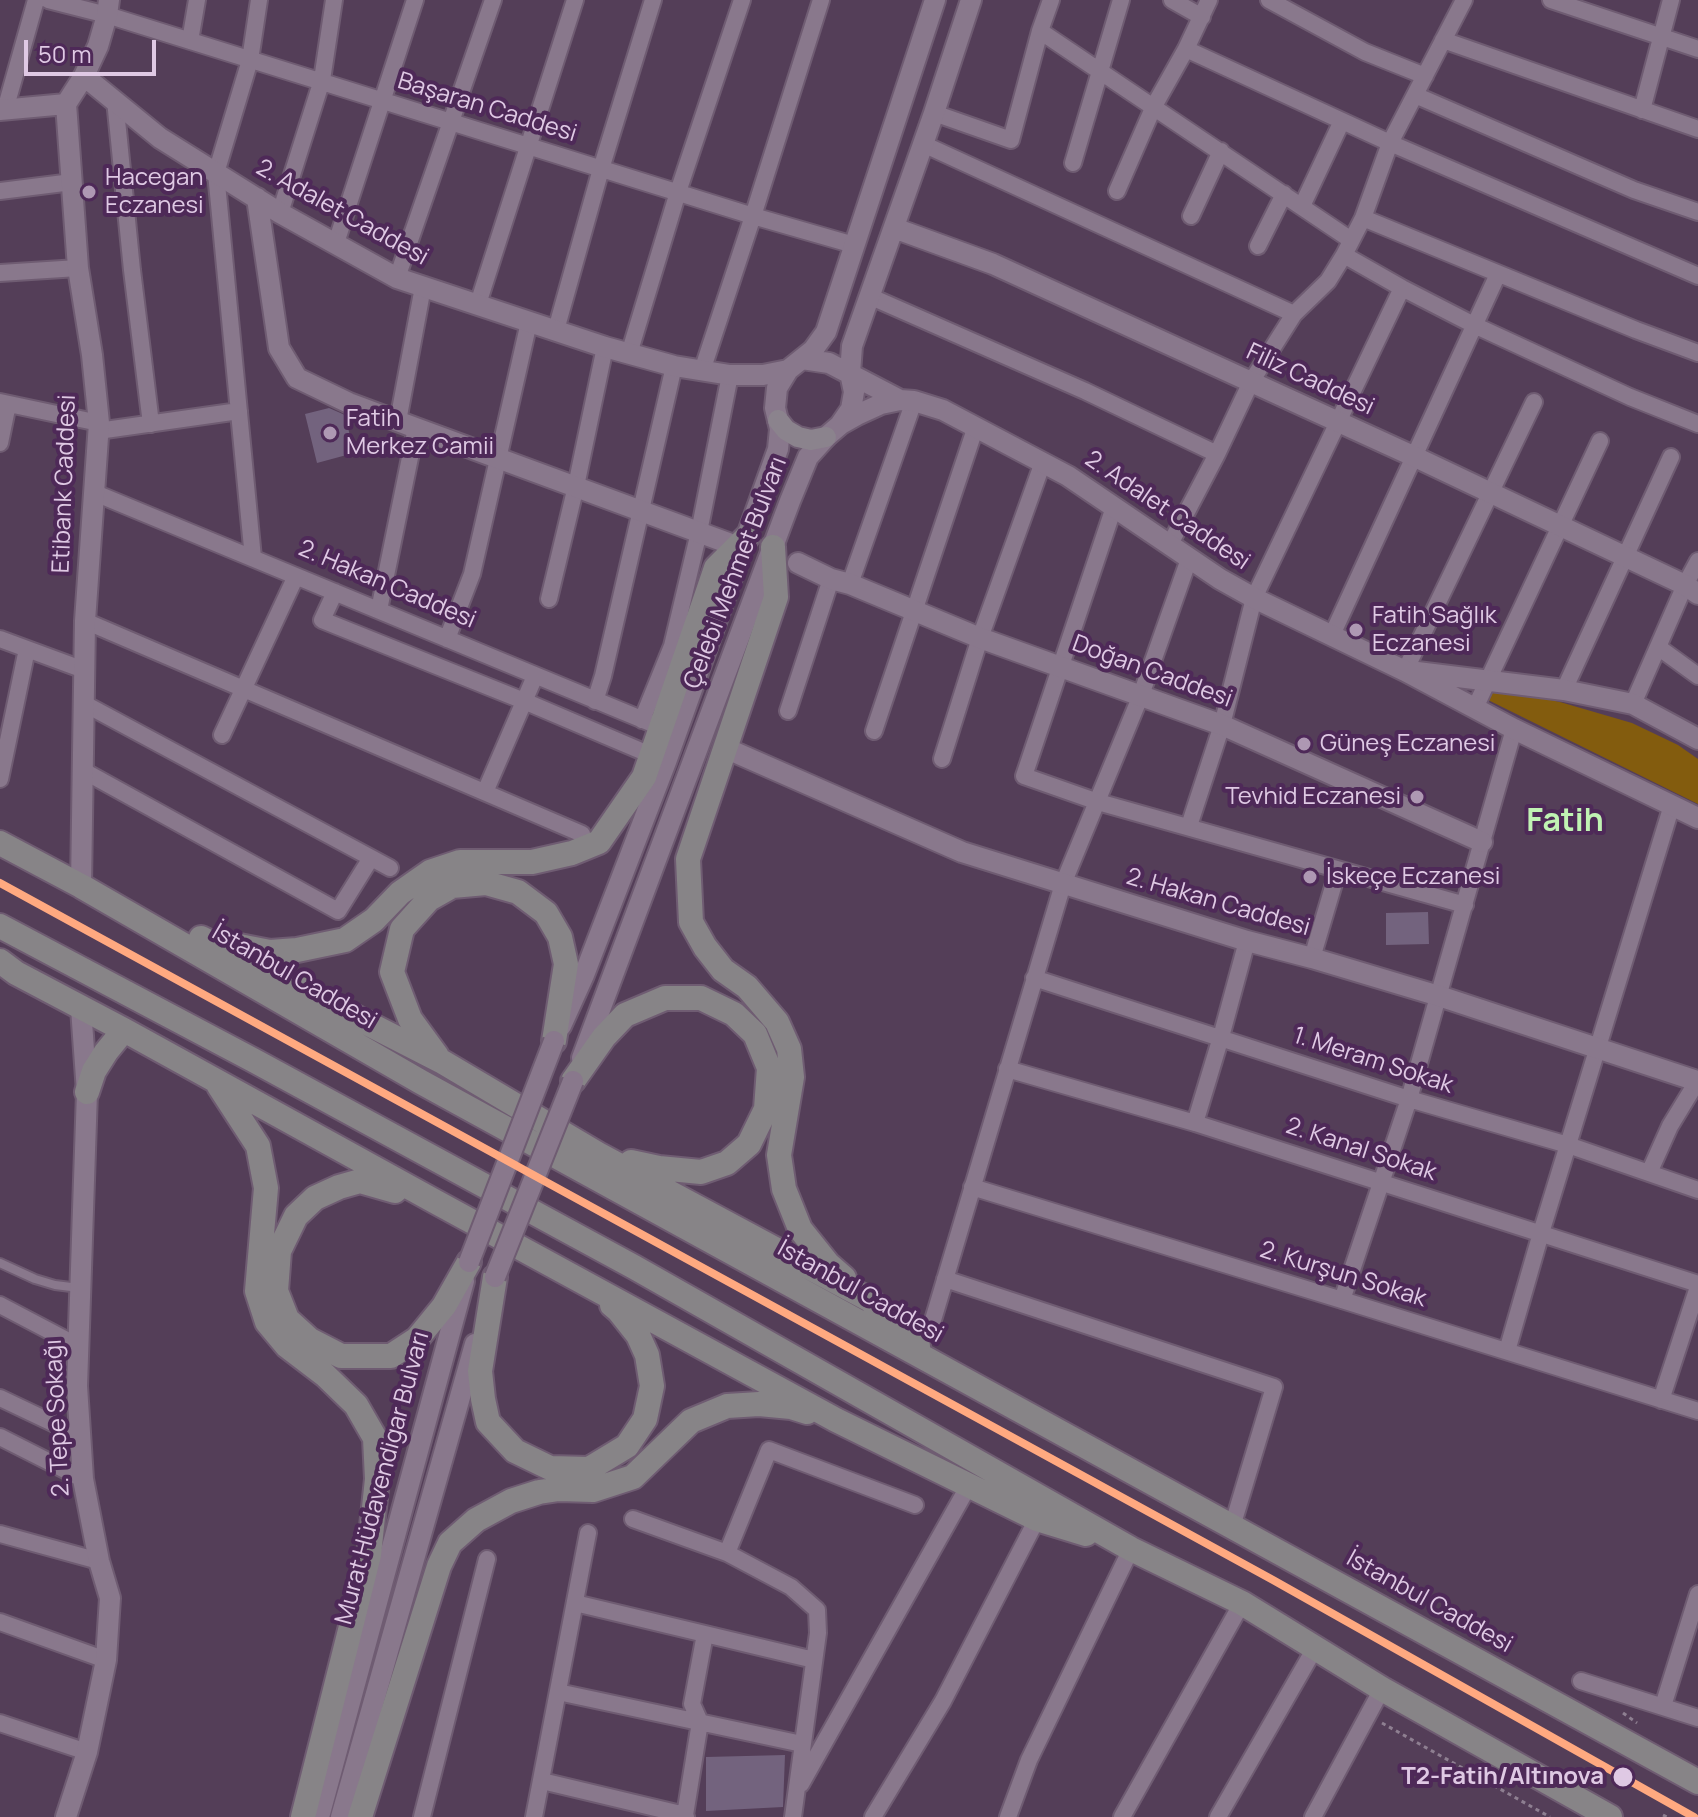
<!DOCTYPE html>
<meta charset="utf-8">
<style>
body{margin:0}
#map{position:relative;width:1698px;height:1817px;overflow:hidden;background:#543e58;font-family:Manrope,sans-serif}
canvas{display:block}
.scale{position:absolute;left:24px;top:40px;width:132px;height:36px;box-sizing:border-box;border:4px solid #dfc9e4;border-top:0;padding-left:10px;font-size:24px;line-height:28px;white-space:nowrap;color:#dfc9e4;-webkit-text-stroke:6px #4e2958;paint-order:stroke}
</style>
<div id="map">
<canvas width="1698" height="1817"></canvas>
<div class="scale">50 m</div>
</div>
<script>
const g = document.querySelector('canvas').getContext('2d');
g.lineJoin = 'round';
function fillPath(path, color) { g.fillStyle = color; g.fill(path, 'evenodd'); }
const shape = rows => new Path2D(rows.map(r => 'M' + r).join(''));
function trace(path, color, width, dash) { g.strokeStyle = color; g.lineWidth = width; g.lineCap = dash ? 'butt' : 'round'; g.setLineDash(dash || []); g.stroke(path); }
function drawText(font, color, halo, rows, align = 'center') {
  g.font = font + ' Manrope,sans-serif'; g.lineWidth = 8; g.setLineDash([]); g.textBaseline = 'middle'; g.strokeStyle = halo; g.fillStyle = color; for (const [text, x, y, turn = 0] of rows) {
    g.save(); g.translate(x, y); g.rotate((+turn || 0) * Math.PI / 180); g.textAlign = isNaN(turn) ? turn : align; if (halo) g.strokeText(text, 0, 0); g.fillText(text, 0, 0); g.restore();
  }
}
fillPath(shape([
 [1493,688,1560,702,1632,723,1678,745,1698,759,1698,804,1486,699]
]), '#835c0e');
fillPath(shape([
 [329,408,345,415,354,453,317,463,305,414],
 [1428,912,1429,944,1386,945,1386,913],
 [785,1755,783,1807,706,1811,706,1757]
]), '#73637e');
const lane = shape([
 [0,1263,35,1279,55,1285,79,1288]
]);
const street = shape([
 [48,0,107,15,753,216,854,245],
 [1172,0,1202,17],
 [1269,0,1365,52,1425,76],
 [1551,0,1698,49],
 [1040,31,1351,240],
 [1443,40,1698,129],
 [190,41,197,0],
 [1186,49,1390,143,1698,276],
 [1415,95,1634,190,1698,212],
 [115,100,132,270,151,424],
 [5,110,36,0],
 [1642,110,1671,0],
 [934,113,1011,140,1040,31,1051,0],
 [923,144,1294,314],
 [1073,163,1121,0],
 [0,191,72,182],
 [1117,191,1154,106,1186,49,1209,0],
 [1302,206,1342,121],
 [280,213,322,80,334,0],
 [1191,216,1221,151],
 [1363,218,1636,330,1698,353],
 [336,243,415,0],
 [1258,246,1284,194],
 [1344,255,1402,288,1474,325,1630,397,1698,424],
 [0,273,78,268],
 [397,278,493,0],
 [869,296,1085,391,1217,454],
 [478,304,575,0],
 [556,330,601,169,653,0],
 [629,354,678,192,742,0],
 [702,371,753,216,821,0],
 [0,402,99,423],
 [398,421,423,287],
 [98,431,239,411],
 [0,443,8,404],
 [95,493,658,726],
 [1114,507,1024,776,1098,802,1465,905],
 [1170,544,1217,454,1251,382,1294,314,1328,281,1344,255,1363,218,1390,143,1464,0],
 [253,558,216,173,250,60,259,0],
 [850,584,914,401],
 [335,592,322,620,524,701,646,753],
 [549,599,576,486,605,347],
 [379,610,416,428],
 [85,621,582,834],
 [1332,635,1498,274],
 [0,639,84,670],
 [447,639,472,574,529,322],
 [1658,647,1698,676],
 [1405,671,1534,402],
 [1564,690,1671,457],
 [595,701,603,676,674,366],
 [83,703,390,868],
 [1633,704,1685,585,1698,561],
 [1475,708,1600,441],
 [788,711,831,579],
 [642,720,672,646,699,532,730,375],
 [874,731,976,426],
 [222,735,296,576],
 [942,759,980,638,1043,462],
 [82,770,338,911,371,858],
 [0,779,27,649],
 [485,792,535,676],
 [1189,826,1222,725,1254,598,1402,288],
 [1312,958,1338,870],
 [1034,978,1409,1099,1568,1145,1698,1190],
 [1007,1069,1195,1123,1698,1284],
 [1195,1123,1221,1037,1247,941],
 [1649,1173,1670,1126,1698,1080],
 [972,1187,1342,1300,1698,1411],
 [945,1279,1274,1387,1232,1527],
 [1342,1300,1409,1099,1514,729],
 [0,1305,78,1346],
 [933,1320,1063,884,1141,695,1189,559],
 [1507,1351,1541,1233,1672,805],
 [0,1398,80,1436],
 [1661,1400,1698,1287],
 [0,1437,83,1479],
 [633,1519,727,1553,791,1587,817,1610,818,1633,793,1817],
 [0,1534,99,1561],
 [727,1553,769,1450,915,1505],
 [575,1603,814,1660],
 [0,1622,106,1660],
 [1581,1681,1698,1718],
 [558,1692,802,1744],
 [1663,1706,1698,1594],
 [0,1723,87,1752],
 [542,1781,685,1815],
 [801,1784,969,1485],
 [422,1817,487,1559],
 [534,1817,588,1533],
 [686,1817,685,1815,700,1722,692,1704,705,1634],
 [873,1817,943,1701,1037,1519],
 [1008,1817,1029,1760,1131,1549],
 [1122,1817,1242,1603],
 [1218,1817,1315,1648],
 [1313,1817,1382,1689]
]);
const secondary = shape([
 [84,76,160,138,280,213,397,278,605,347,674,366,730,375,763,375,788,370],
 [0,110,66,104],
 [257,198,279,348,297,378,349,403,416,428,728,543],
 [894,228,993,264,1413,456,1685,585,1698,594],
 [802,359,829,363,900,400],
 [841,424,857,415,881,404,900,400,914,401,943,410,1068,476,1220,579,1254,598,1405,671,1514,729,1698,818],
 [798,563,831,579,850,584,980,638,1222,725,1482,842],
 [1417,672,1564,690,1633,704,1698,739],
 [732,751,962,852,1247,941,1312,958,1439,996,1697,1081],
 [81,886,85,621,99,423,92,355,78,268,66,104,84,76,98,46,107,15,109,0],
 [561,1026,584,975,666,762,778,449,780,429,775,408,777,388,788,370,813,350,826,332,935,0],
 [582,1058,790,501,808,457,826,437,840,425,851,409,854,392,850,373,852,346,934,113,971,0],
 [66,1817,87,1752,106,1660,110,1598,99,1561,83,1479,77,1386,87,1092,81,1008],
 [319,1817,464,1281],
 [341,1817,475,1344]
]);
const primary = shape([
 [778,420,786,430,798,437,811,440,826,437]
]);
const highway = shape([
 [773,547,776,597,688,859,691,922,705,947,723,970,747,987,777,1022,789,1049,792,1077,779,1155,784,1189,800,1229,828,1264,844,1278],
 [0,843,81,886,421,1082,1698,1782],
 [0,926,253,1060,634,1267,1131,1549,1242,1603,1382,1689,1610,1817],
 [201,938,441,1061,598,1154,870,1300,918,1346],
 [229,944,270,952,297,950,345,940,374,920,400,893,430,872,460,862,532,862,572,853,599,842,644,777,716,568,747,537],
 [0,961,16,973,124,1030,436,1202,836,1420,1037,1519,1086,1534],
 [437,1056,410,1019,392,972,402,929,429,899,452,886,486,883,518,892,546,913,560,937,566,964,554,1041],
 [573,1081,604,1037,625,1015,665,998,701,998,734,1014,755,1034,769,1068,766,1109,749,1144,727,1163,701,1172,659,1168,631,1162],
 [219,1086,258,1146,266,1188,257,1291,267,1322,287,1346,325,1375,356,1405,375,1438,377,1479,369,1555,303,1817],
 [87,1092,94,1071,106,1052,124,1030],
 [395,1191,360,1181,339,1187,315,1198,296,1216,279,1251,276,1291,287,1319,310,1340,341,1356,391,1356,417,1339,444,1306,469,1262],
 [495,1277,480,1371,483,1399,488,1422,515,1451,550,1468,589,1469,627,1446,645,1419,652,1386,647,1355,638,1335,619,1311,612,1305],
 [360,1817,439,1566,450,1543,476,1520,511,1501,539,1492,559,1489,593,1490,633,1477,691,1421,727,1406,759,1404,791,1407,807,1412]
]);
trace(lane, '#6f5c72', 12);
trace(street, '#6f5c72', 20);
trace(secondary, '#6f5c72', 24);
trace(primary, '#6f5c72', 24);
trace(highway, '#6f5c72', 28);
trace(shape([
 [1623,1713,1637,1723],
 [1382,1723,1550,1817],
 [1663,1815,1667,1817]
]), '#8e7f91', 3, [4, 4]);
trace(lane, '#89788c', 8);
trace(street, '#89788c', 16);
trace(secondary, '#89788c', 20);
trace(primary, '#8b838d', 20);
trace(highway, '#878487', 24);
const secondaryBridge = shape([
 [469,1262,554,1041],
 [495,1277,573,1081]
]);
trace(secondaryBridge, '#6f5c72', 24, []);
trace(secondaryBridge, '#89788c', 20);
trace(shape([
 [0,883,1273,1580,1694,1817]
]), '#ffa980', 8);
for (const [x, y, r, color] of [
 [89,192,8,"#ae98b3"],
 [330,433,8,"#ae98b3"],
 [1356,630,8,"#ae98b3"],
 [1304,744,8,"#ae98b3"],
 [1417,797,8,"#ae98b3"],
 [1310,877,8,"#ae98b3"],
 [1623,1777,11,"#dfc9e4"]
]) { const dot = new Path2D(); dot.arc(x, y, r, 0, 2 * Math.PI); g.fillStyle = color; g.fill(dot); trace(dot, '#4e2958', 3); }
drawText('24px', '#dfc9e4', '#4e2958', [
 ["Başaran Caddesi",487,108,17],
 ["2. Adalet Caddesi",342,213,29],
 ["Filiz Caddesi",1310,380,25],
 ["Etibank Caddesi",65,484,-88],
 ["2. Adalet Caddesi",1167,511,34],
 ["Çelebi Mehmet Bulvarı",736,573,-69],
 ["2. Hakan Caddesi",387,585,23],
 ["Doğan Caddesi",1152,672,20],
 ["2. Hakan Caddesi",1218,903,16],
 ["İstanbul Caddesi",294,977,30],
 ["1. Meram Sokak",1373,1061,18],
 ["2. Kanal Sokak",1361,1150,18],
 ["2. Kurşun Sokak",1343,1275,17],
 ["İstanbul Caddesi",860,1292,29],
 ["2. Tepe Sokağı",58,1418,-93],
 ["Murat Hüdavendigar Bulvarı",383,1478,-75],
 ["İstanbul Caddesi",1429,1602,29]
]);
drawText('24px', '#dfc9e4', '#4e2958', [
 ["Hacegan",105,178],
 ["Eczanesi",105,206],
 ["Fatih",346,419],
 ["Merkez Camii",346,447],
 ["Fatih Sağlık",1372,616],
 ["Eczanesi",1372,644],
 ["Güneş Eczanesi",1320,744],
 ["Tevhid Eczanesi",1401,797,"right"],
 ["İskeçe Eczanesi",1326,877]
], 'left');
drawText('bold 24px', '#dfc9e4', '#4e2958', [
 ["T2-Fatih/Altınova",1604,1777]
], 'right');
drawText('bold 32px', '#c0f3b3', '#4e2958', [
 ["Fatih",1565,822]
]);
</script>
